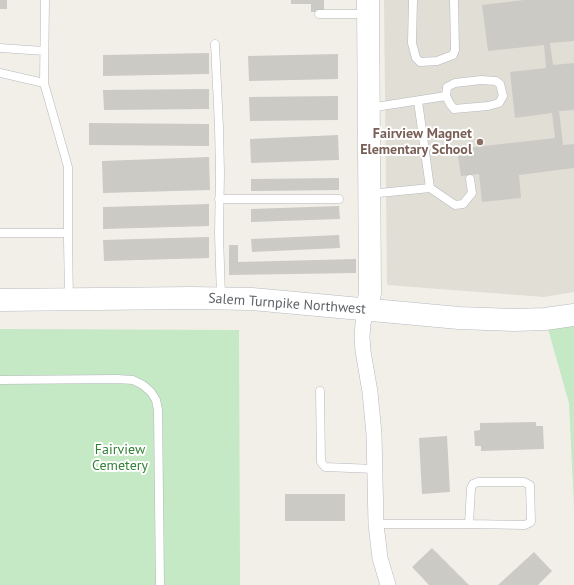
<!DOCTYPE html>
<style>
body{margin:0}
canvas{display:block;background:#f1efe8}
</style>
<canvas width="574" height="585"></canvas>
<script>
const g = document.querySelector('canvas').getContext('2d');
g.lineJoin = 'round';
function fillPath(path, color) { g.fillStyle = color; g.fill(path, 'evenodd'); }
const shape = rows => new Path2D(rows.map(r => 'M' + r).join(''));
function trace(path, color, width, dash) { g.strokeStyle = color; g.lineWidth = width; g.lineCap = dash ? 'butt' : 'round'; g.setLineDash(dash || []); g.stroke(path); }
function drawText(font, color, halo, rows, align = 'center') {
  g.font = font + ' "PT Sans",sans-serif'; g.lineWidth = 4; g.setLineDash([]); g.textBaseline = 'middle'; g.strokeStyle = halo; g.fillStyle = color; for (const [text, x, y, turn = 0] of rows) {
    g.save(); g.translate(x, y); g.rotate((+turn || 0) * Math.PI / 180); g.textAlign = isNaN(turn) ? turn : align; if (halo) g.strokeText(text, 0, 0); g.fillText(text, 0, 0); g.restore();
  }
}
fillPath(shape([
 [384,0,574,0,574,292,544,297,387,285]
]), '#e1ded6');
fillPath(shape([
 [574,325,574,506,569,403,548,329],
 [0,329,239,330,240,585,0,585]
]), '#c5e8c5');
fillPath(shape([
 [0,0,7,0,7,9,0,9],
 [291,0,324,0,324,12,311,12,311,4,291,4],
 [524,0,574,0,574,41,550,43,553,65,574,63,574,110,559,111,563,145,574,144,574,168,519,175,521,198,482,202,479,174,461,176,457,149,555,138,552,113,515,118,510,72,546,68,544,45,488,51,482,5],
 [209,53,209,74,103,76,103,55],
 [338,54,338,79,249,81,248,56],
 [209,89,209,109,104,110,103,90],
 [338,96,338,120,250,121,249,97],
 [89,123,209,124,209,146,89,145],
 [338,135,339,160,251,163,250,139],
 [209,157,210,190,103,193,102,161],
 [339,178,339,190,251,191,251,179],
 [209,204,209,226,103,229,103,207],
 [339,206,340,219,251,222,251,209],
 [339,235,340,248,252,252,251,239],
 [209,237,209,258,104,261,103,240],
 [229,245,238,245,238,262,356,259,356,273,229,275],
 [536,422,536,426,543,426,544,449,481,451,481,446,475,446,474,431,480,430,480,423],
 [447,436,450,492,422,494,419,438],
 [285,494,345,494,345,521,285,521],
 [432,548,469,585,429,585,412,567],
 [534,552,552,571,538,585,498,585]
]), '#cccac5');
const lane = shape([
 [45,0,44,83,68,167,68,240,69,298],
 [413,0,412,43,416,58,420,62,437,61,453,55,455,50,454,0],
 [319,14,367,14],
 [215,44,219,127,220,173,219,234,221,297],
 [0,48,44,51],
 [0,73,44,83],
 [481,80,496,81,500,84,503,96,499,103,488,106,454,109,450,104,446,96,447,87,455,83,481,80],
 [418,101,430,188,455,205,463,204,472,193,470,179],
 [369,108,446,96],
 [369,194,430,188],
 [219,199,339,199],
 [0,233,68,233],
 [0,380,117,379,133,380,143,385,151,392,156,400,158,410,160,585],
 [320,391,321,462,325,467,375,469],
 [376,524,469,524,471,488,473,484,478,482,524,482,530,485,531,522,525,525,469,524]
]);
const street = shape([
 [367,310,363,323,362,337,363,351,370,392,374,434,376,524,380,558,388,585]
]);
const secondary = shape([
 [0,300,192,298,252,299,459,318,514,320,545,319,574,315],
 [367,310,370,293,368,0]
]);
trace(lane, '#b5b8bc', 9);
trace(street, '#b5b8bc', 16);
trace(secondary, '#b6babf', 23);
trace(lane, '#fff', 8);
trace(street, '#fff', 15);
trace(secondary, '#fff', 22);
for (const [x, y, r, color] of [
 [480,142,4,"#8d6e63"]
]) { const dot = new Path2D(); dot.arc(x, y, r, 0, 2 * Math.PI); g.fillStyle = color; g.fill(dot); trace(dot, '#fff', 1.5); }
drawText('bold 14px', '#785e54', '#fff', [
 ["Fairview Magnet",472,134],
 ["Elementary School",472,150]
], 'right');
drawText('14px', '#5f6368', '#fff', [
 ["Salem Turnpike Northwest",287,304,4]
]);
drawText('14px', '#348238', '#fff', [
 ["Fairview",120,450],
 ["Cemetery",120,466]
]);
</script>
